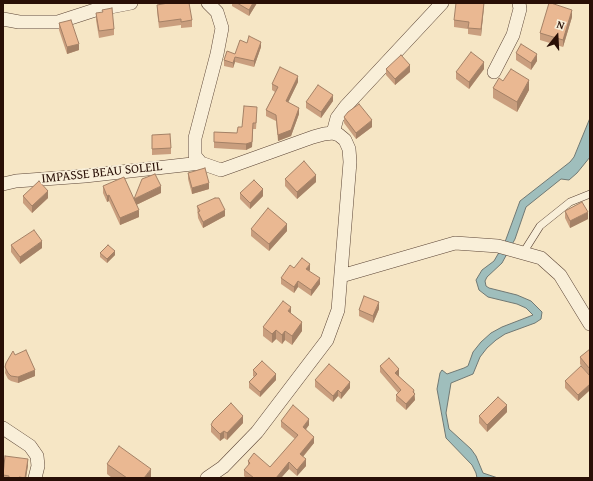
<!DOCTYPE html>
<style>
body{margin:0}
#map{position:relative;width:593px;height:481px;overflow:hidden;background:#f6e6c5;font-family:"Gentium Book Plus",serif}
canvas{display:block}
.frame{position:absolute;inset:0;border:4px solid #290f06;pointer-events:none}
.north{position:absolute;left:537px;top:16px;width:40px;height:40px;-webkit-text-stroke:3px #f9efd9;paint-order:stroke;rotate:18deg;font-size:11px;font-weight:700;line-height:16px;text-align:center;color:#290f06}
.north::after{content:'';display:block;margin:auto;width:14px;height:18px;background:#290f06;clip-path:polygon(50% 0,100% 100%,50% 72%,0 100%)}
</style>
<div id="map">
<canvas width="593" height="481"></canvas>
<div class="frame"></div>
<div class="north">N</div>
</div>
<script>
const g = document.querySelector('canvas').getContext('2d');
g.lineJoin = 'round';
function fillPath(path, color) { g.fillStyle = color; g.fill(path, 'evenodd'); }
const shape = rows => new Path2D(rows.map(r => 'M' + r).join(''));
function trace(path, color, width, dash) { g.strokeStyle = color; g.lineWidth = width; g.lineCap = dash ? 'butt' : 'round'; g.setLineDash(dash || []); g.stroke(path); }
function drawText(font, color, halo, rows, align = 'center') {
  g.font = font + ' "Gentium Book Plus",serif'; g.lineWidth = 3.5; g.setLineDash([]); g.textBaseline = 'middle'; g.strokeStyle = halo; g.fillStyle = color; for (const [text, x, y, turn = 0] of rows) {
    g.save(); g.translate(x, y); g.rotate((+turn || 0) * Math.PI / 180); g.textAlign = isNaN(turn) ? turn : align; if (halo) g.strokeText(text, 0, 0); g.fillText(text, 0, 0); g.restore();
  }
}
const water = shape([
 [590,118,590,157,577,173,569,180,561,179,526,207,515,239,502,263,487,277,485,281,486,286,489,288,517,295,531,301,542,312,541,319,535,323,505,334,496,340,487,348,480,357,473,374,451,383,446,413,449,429,471,449,476,456,483,473,498,478,477,478,476,473,472,465,446,438,437,389,440,373,442,370,447,374,464,368,468,366,473,352,481,342,491,333,502,327,533,315,526,308,517,304,488,297,479,290,476,280,482,270,494,261,505,242,520,201,570,162,574,157,590,118]
]);
fillPath(water, '#9fbebc');
trace(water, '#707873', 1);
const lane = shape([
 [523,253,540,226,570,202,590,194]
]);
const street = shape([
 [3,19,19,22,58,22,95,10,131,3],
 [494,72,513,35,520,9,519,3],
 [333,133,337,118,346,106,442,3],
 [3,184,16,181,85,176,201,163],
 [341,276,455,243,498,246,541,258,560,275,590,324],
 [3,428,30,446,37,456,38,466,35,478],
 [207,478,223,467,257,432,327,340,338,310,350,162,349,149,345,140,339,135,333,133,324,134,313,137,221,170,201,163,195,156,195,138,217,54,222,28,217,12,208,3]
]);
trace(lane, '#5c4536', 8);
trace(street, '#5c4536', 14);
trace(lane, '#f9efd9', 7);
trace(street, '#f9efd9', 13);
fillPath(shape([
 [232,3,257,3,249,16,232,6],
 [484,3,481,36,468,34,468,29,454,27,454,20],
 [157,5,192,20,192,27,181,28,181,25,159,28,157,11],
 [96,13,114,29,114,35,99,38,96,20],
 [572,17,563,47,540,40,540,33],
 [59,23,79,50,67,54,59,30],
 [261,47,254,67,235,62,233,68,224,66,224,60,235,54],
 [516,53,537,61,531,70,516,60],
 [386,69,410,72,395,85,386,75],
 [484,69,469,89,456,79,456,72],
 [503,81,529,90,517,112,493,98,493,88],
 [298,82,288,102,299,114,291,136,278,141,276,121,266,116,266,110,275,92,272,90,272,84],
 [333,101,321,118,306,108,306,102],
 [257,113,256,129,253,129,252,147,246,150,214,148,214,132,237,133],
 [344,117,372,127,356,139,344,123],
 [152,135,171,148,171,154,152,155],
 [188,173,209,189,192,194,188,179],
 [285,179,316,182,297,199,285,186],
 [103,186,134,199,161,193,136,205,139,217,120,225,109,201,107,202,103,193],
 [240,193,263,196,250,209,240,199],
 [23,196,48,198,32,213,23,203],
 [197,206,225,216,203,228,198,218],
 [565,211,588,219,570,228,565,218],
 [251,229,287,231,269,251,251,236],
 [11,245,42,248,20,264,11,252],
 [100,253,115,255,107,263,100,257],
 [294,268,310,270,309,271,320,284,311,296,298,287,294,293,281,284,281,278],
 [379,309,373,323,359,316,359,310],
 [291,314,302,331,292,345,285,340,282,344,276,339,272,343,263,336,263,327],
 [590,349,590,374,589,375,590,376,590,390,578,401,565,388,565,381,588,374,580,364,580,357],
 [15,355,35,376,18,383,11,381,8,379,5,373,6,363],
 [380,366,399,376,414,393,415,400,406,410,396,401,396,395,398,393,380,372],
 [253,370,276,380,260,397,249,388,249,382,254,377,253,376],
 [315,380,350,388,341,399,338,396,333,402,315,387],
 [507,412,487,432,479,423,479,416],
 [281,421,309,425,306,429,314,443,303,457,306,466,297,476,289,469,281,478,246,478,244,476,244,470,248,466,248,461,270,467,295,439,281,427],
 [243,423,227,440,224,438,220,441,211,432,211,425],
 [107,464,151,478,112,478,107,474],
 [28,465,26,478,3,478,3,475]
]), '#c99e7e');
fillPath(shape([
 [253,3,257,3,249,16,249,10],
 [484,3,484,7,481,36,481,29],
 [572,10,572,17,563,47,563,40],
 [261,42,261,47,254,67,254,61],
 [79,44,79,50,67,54,67,47],
 [537,54,537,61,531,70,531,63],
 [235,57,235,62,233,68,233,63],
 [484,62,484,69,469,89,469,82],
 [410,65,410,72,395,85,395,79],
 [298,76,298,82,286,107,286,101],
 [529,80,529,90,517,112,517,102],
 [333,95,333,101,321,118,321,112],
 [299,108,299,114,291,136,278,141,278,135],
 [372,120,372,127,356,139,356,133],
 [253,123,252,147,246,150,246,144],
 [316,175,316,182,297,199,297,192],
 [209,183,209,189,192,194,192,188],
 [161,186,161,193,134,206,134,199],
 [263,189,263,196,250,209,250,203],
 [48,191,48,198,32,213,32,206],
 [109,195,109,201,107,202,107,196],
 [139,210,139,217,120,225,120,218],
 [225,210,225,216,203,228,203,222],
 [588,212,588,219,570,228,570,221],
 [287,224,287,231,269,251,269,244],
 [42,241,42,248,20,264,20,257],
 [115,251,115,255,107,263,107,259],
 [310,264,310,270,306,275,306,269],
 [320,278,320,284,311,296,311,290],
 [298,281,298,287,294,293,294,287],
 [379,302,379,309,373,323,373,316],
 [291,307,291,316,288,311],
 [302,322,302,331,292,345,292,336],
 [276,330,276,339,272,343,272,334],
 [285,331,285,340,282,344,282,335],
 [590,367,590,374,589,375,589,368],
 [399,369,399,376,395,379,395,373],
 [35,370,35,376,18,383,18,377],
 [276,374,276,380,260,397,260,392],
 [350,382,350,388,341,399,341,393],
 [590,384,590,390,578,401,578,395],
 [338,390,338,396,333,402,333,396],
 [414,390,415,400,406,410,406,404],
 [507,405,507,412,487,432,487,425],
 [243,416,243,423,227,440,227,433],
 [309,419,309,425,303,433,303,427],
 [224,431,224,438,220,441,220,434],
 [314,437,314,443,300,460,300,454],
 [28,459,28,465,26,478,25,478],
 [306,459,306,466,297,476,297,470],
 [289,462,289,469,281,478,276,478],
 [151,469,151,478,144,478]
]), '#a48166');
const building = shape([
 [168,3,189,3,192,20,181,22,181,19,159,22,157,5,168,3],
 [237,3,253,3,249,10,237,3],
 [456,3,484,3,481,29,468,28,469,22,454,20,456,3],
 [549,3,551,3,572,10,563,40,540,33,549,3],
 [112,8,114,29,99,31,96,13,103,12,102,10,112,8],
 [71,20,79,44,67,47,59,23,71,20],
 [249,36,261,42,254,61,235,57,233,63,224,60,227,51,235,54,240,40,247,43,249,36],
 [521,44,537,54,531,63,516,53,521,44],
 [471,52,484,62,469,82,456,72,471,52],
 [401,55,410,65,395,79,386,69,401,55],
 [280,67,298,76,286,101,299,108,291,130,278,135,276,115,266,110,278,87,272,84,280,67],
 [511,69,529,80,517,102,493,88,499,78,503,81,511,69],
 [318,85,333,95,321,112,306,102,318,85],
 [359,104,372,120,356,133,344,117,348,112,359,104],
 [244,106,257,107,256,123,253,123,252,142,246,144,214,142,214,132,237,133,238,127,242,127,244,106],
 [170,134,171,148,152,149,152,135,170,134],
 [304,161,316,175,297,192,285,179,304,161],
 [205,168,209,183,192,188,188,173,205,168],
 [155,174,161,186,134,199,139,210,120,218,109,195,107,196,103,186,124,177,134,199,142,179,155,174],
 [254,180,263,189,250,203,240,193,254,180],
 [39,181,48,191,32,206,23,196,39,181],
 [215,198,219,198,225,210,203,222,198,212,200,211,197,206,215,198],
 [582,202,588,212,570,221,565,211,582,202],
 [268,208,287,224,269,244,251,229,268,208],
 [34,230,42,241,20,257,11,245,34,230],
 [108,245,115,251,107,259,100,253,108,245],
 [302,258,310,264,306,269,320,278,311,290,298,281,294,287,281,278,290,265,294,268,302,258],
 [364,296,379,302,373,316,359,310,364,296],
 [283,301,291,307,288,311,302,322,292,336,285,331,282,335,276,330,272,334,263,327,283,301],
 [590,349,590,367,589,368,580,357,590,349],
 [26,350,35,370,18,377,11,376,8,373,5,367,6,363,13,351,15,355,26,350],
 [389,358,399,369,395,373,414,390,413,392,415,394,406,404,396,395,401,390,380,366,389,358],
 [262,361,276,374,260,392,249,382,257,374,253,370,262,361],
 [329,364,350,382,341,393,338,390,333,396,315,380,329,364],
 [581,366,590,376,590,384,578,395,565,381,581,366],
 [498,397,507,405,487,425,479,416,498,397],
 [231,403,243,416,227,433,224,431,220,434,211,425,213,421,231,403],
 [293,405,309,419,303,427,314,437,300,454,306,459,297,470,289,462,276,478,254,478,244,470,250,463,248,461,254,453,270,467,298,435,281,421,293,405],
 [119,446,151,469,144,478,127,478,107,464,119,446],
 [5,456,28,459,25,478,19,477,19,478,9,478,9,476,3,475,5,456]
]);
fillPath(building, '#eab892');
trace(building, '#a48166', 1);
drawText('13px', '#290f06', '#f9efd9', [
 ["IMPASSE BEAU SOLEIL",102,173,-6]
]);
</script>
